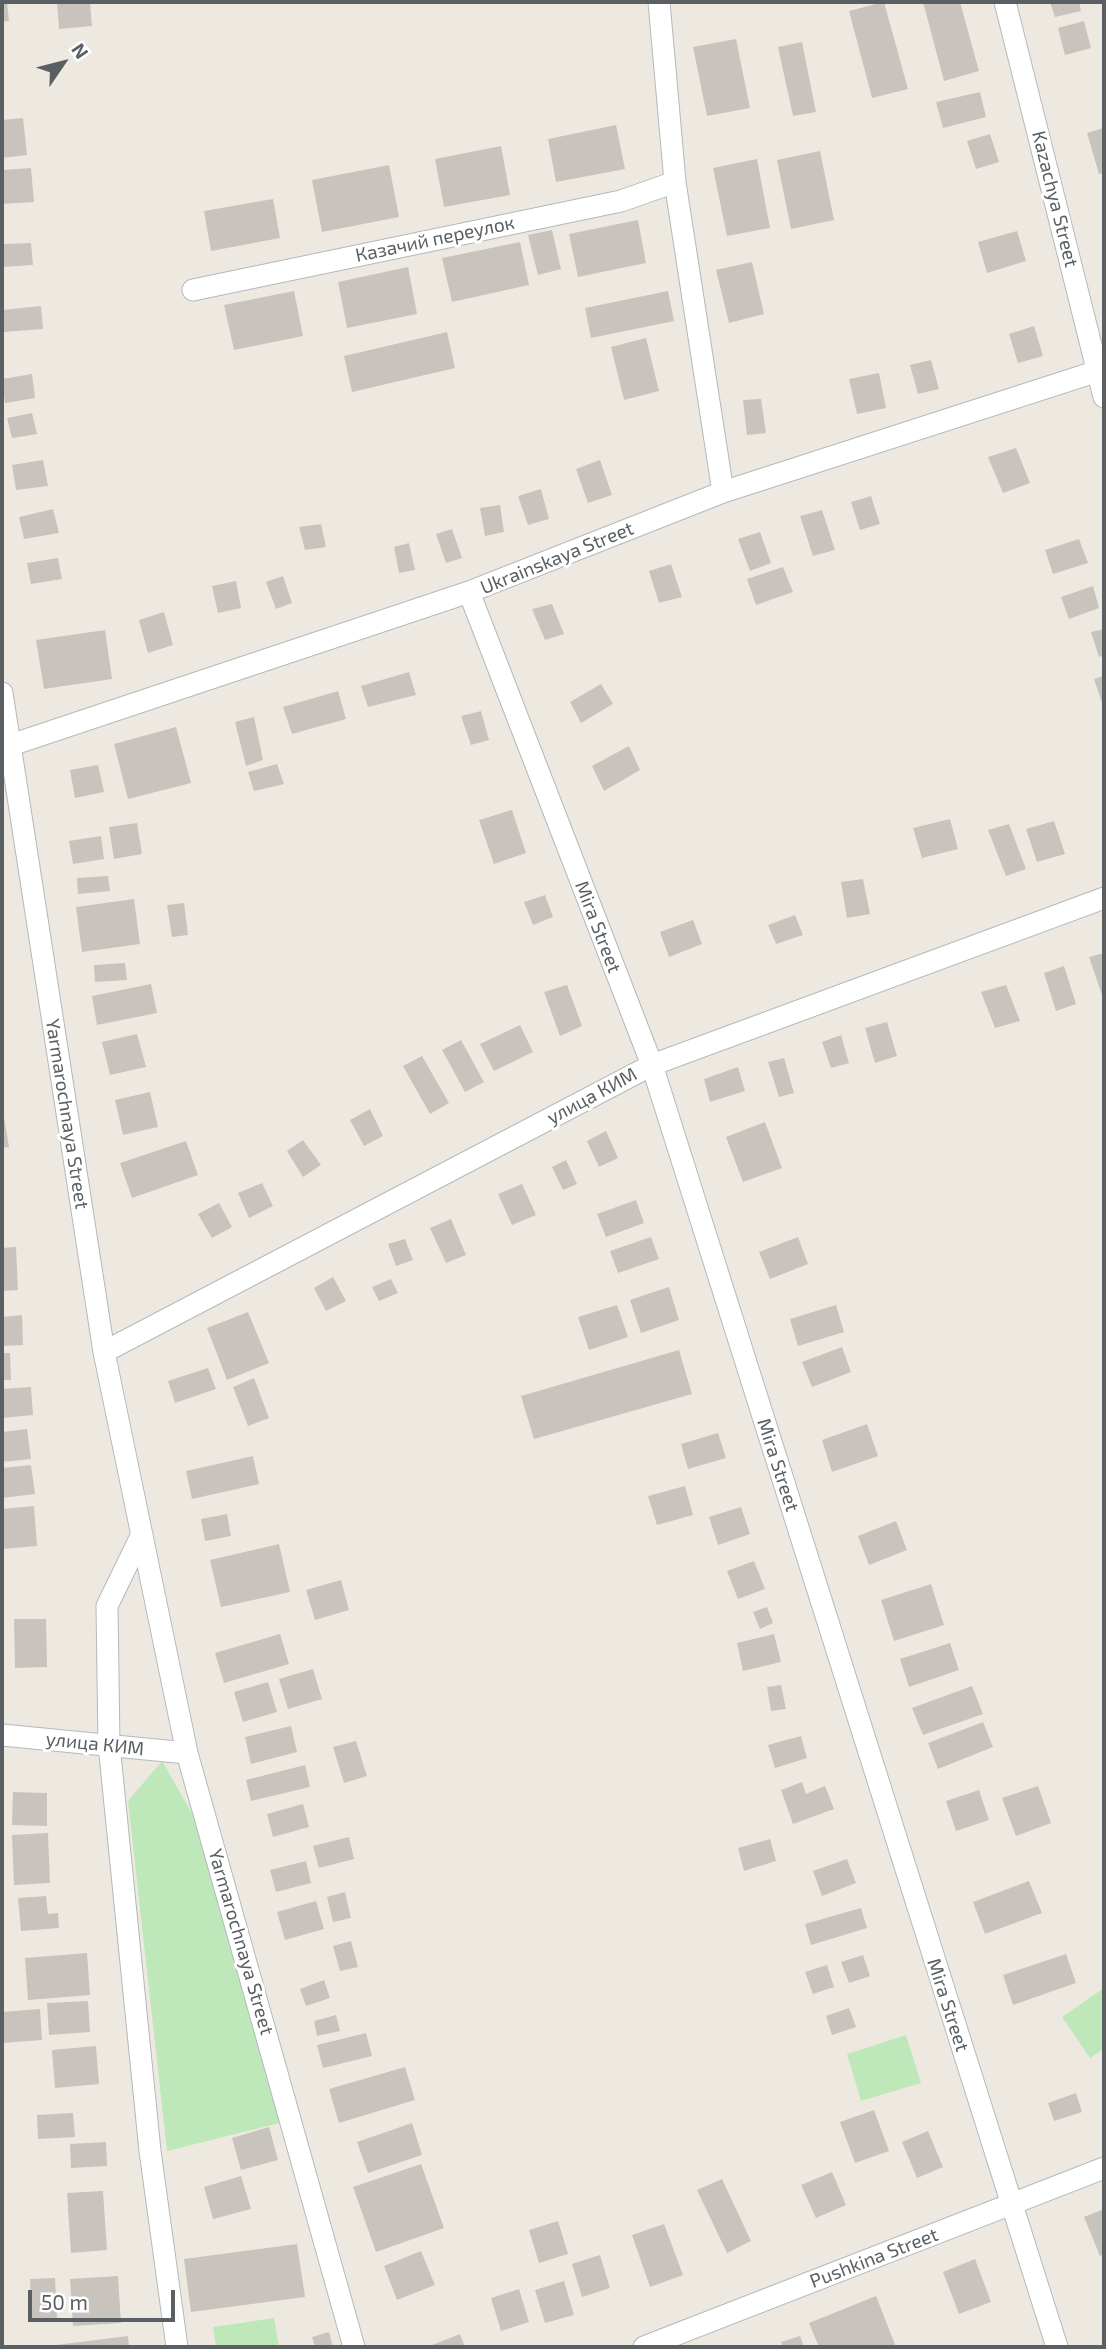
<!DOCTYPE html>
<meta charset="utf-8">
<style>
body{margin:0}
#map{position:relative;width:1106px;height:2349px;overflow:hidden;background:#eee9e0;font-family:"Exo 2",sans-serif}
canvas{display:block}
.frame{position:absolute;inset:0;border:4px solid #595f63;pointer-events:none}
.north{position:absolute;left:28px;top:28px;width:70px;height:70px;-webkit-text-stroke:5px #fff;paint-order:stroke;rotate:55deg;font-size:19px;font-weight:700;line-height:28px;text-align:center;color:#595f63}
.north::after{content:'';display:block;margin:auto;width:24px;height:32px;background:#595f63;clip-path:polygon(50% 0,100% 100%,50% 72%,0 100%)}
.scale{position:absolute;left:28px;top:2290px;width:147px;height:32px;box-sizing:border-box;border:4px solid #595f63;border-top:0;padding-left:9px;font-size:21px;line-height:24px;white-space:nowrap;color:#595f63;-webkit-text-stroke:5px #fff;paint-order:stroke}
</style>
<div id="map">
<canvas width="1106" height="2349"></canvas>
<div class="frame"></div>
<div class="north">N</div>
<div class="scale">50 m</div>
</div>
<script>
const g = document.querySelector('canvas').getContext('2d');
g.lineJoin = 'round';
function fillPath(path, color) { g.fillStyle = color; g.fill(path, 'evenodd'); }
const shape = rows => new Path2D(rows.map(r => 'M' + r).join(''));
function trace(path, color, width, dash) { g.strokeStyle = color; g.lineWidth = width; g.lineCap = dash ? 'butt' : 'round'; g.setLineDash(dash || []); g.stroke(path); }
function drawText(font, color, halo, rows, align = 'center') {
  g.font = font + ' "Exo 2",sans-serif'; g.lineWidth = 6; g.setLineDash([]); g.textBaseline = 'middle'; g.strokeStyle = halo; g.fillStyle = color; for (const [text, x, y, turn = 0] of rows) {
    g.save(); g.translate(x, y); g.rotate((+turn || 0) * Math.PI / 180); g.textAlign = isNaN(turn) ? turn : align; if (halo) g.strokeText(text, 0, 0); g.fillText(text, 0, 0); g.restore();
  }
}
fillPath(shape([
 [162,1761,197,1822,280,2123,167,2151,128,1801],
 [1104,1988,1104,2049,1090,2058,1062,2017],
 [906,2035,921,2083,861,2101,847,2054],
 [274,2318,279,2347,216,2347,213,2327]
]), '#bfe8ba');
fillPath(shape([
 [2,2,7,2,9,21,2,22],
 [57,2,90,2,92,26,59,29],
 [884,2,908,89,872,98,849,11],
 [923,2,960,2,979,71,944,81],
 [1050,2,1079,2,1081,11,1055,17],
 [1084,21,1091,48,1065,55,1058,28],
 [736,39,750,108,707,116,693,47],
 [802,42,816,112,793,116,778,47],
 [980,92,986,117,943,128,936,102],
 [23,118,27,155,2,158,2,120],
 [616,125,625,169,556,182,548,139],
 [1104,128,1104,173,1099,174,1087,133],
 [990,134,999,162,976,169,967,141],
 [501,146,510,195,444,207,435,159],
 [820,151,834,220,791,229,777,160],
 [757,159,770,228,727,236,713,168],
 [389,165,399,217,322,232,312,180],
 [31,168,34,202,2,204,2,170],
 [273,199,280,238,211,251,204,211],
 [638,220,646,263,578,277,569,234],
 [552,230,561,269,538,275,528,235],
 [1017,231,1026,261,987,273,978,242],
 [520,242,529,285,452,302,442,258],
 [31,243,33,265,2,267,2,244],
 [752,262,764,314,729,323,716,270],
 [408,267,417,314,347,328,338,282],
 [294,291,303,336,234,350,224,305],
 [668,291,674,321,591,338,585,308],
 [41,306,43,329,4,332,2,310],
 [1034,326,1043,356,1018,363,1009,334],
 [447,332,455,368,352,392,344,356],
 [646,338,659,391,624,400,611,347],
 [931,360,939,389,918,394,910,365],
 [879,373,886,408,857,414,849,379],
 [32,374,35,398,5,403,2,379],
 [761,399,766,433,747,435,743,400],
 [32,413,37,434,12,438,7,418],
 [1016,448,1030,483,1003,493,988,457],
 [43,460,48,486,16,490,12,465],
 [600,460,612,495,588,503,576,469],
 [541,489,549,519,528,525,518,496],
 [871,496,880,524,860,530,851,502],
 [500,505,504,532,485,536,480,508],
 [53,509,59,533,24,539,19,517],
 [822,510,835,550,813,556,800,516],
 [321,524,326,547,305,550,299,527],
 [452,529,462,558,446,563,436,534],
 [760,532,771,563,750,571,738,539],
 [1079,539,1088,563,1053,574,1045,550],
 [409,543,415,570,399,573,394,547],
 [58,558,62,579,31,584,27,563],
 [671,564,682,597,659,603,649,571],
 [783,567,793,592,756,605,747,579],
 [283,576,292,603,276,609,266,582],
 [236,581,241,608,218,613,212,586],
 [1093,586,1099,608,1069,619,1061,597],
 [552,604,564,634,545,640,532,609],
 [164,612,173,645,148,653,139,620],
 [1104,629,1104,655,1099,657,1091,632],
 [105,630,112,679,44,689,36,640],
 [409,672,416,695,368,707,361,686],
 [1104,676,1104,709,1094,679],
 [601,684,613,704,581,723,570,702],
 [338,691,346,719,292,734,283,707],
 [481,711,489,740,471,745,461,716],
 [254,717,263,760,246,766,235,722],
 [176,727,191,783,128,799,114,744],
 [629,746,640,770,604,791,592,766],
 [277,764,284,784,254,791,248,772],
 [98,765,104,792,75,798,70,770],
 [512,810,526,853,494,864,479,820],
 [950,819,958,849,922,858,913,828],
 [1054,821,1065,854,1037,862,1026,829],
 [137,823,142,854,114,859,109,827],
 [1009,824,1026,869,1006,876,988,830],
 [101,836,104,859,73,864,69,841],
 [108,876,110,891,78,894,77,878],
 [863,879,870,914,847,918,841,882],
 [545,895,553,917,533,925,524,902],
 [134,899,140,944,82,952,76,907],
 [184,903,188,935,172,937,167,905],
 [795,915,803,935,776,944,768,925],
 [693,920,702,944,669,957,660,932],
 [1104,953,1104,1001,1089,957],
 [125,963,127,980,95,982,94,965],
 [1064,966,1076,1004,1056,1011,1044,973],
 [151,984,157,1013,97,1025,92,996],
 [567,985,582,1026,560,1036,544,992],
 [1006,985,1020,1021,995,1028,981,992],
 [887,1022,897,1056,875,1063,865,1028],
 [520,1025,533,1052,494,1071,480,1044],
 [137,1034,146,1067,110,1075,102,1042],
 [841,1035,849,1063,831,1068,822,1042],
 [461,1040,484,1082,465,1092,442,1050],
 [422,1056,449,1103,430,1114,403,1066],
 [784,1058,794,1093,779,1097,768,1062],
 [738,1067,745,1091,710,1102,704,1079],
 [150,1092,158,1127,123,1135,115,1100],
 [2,1105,9,1147,2,1148],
 [370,1109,383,1136,364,1146,350,1120],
 [765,1122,782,1168,743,1182,726,1137],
 [606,1131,618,1158,599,1167,587,1141],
 [303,1140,321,1165,303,1177,287,1151],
 [186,1141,198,1175,132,1198,120,1163],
 [566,1160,577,1184,563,1190,552,1167],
 [262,1183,273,1206,249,1218,238,1193],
 [522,1184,536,1215,512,1225,498,1194],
 [636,1200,644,1223,606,1237,597,1214],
 [219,1203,232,1227,212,1238,198,1214],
 [451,1219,466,1255,446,1263,430,1228],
 [651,1237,659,1259,618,1273,610,1251],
 [798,1237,808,1264,770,1279,759,1252],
 [405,1239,413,1260,396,1266,388,1244],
 [16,1247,18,1290,2,1291,2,1248],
 [333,1277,346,1301,326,1311,314,1288],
 [391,1279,398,1293,379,1301,372,1287],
 [669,1287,679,1320,641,1333,630,1300],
 [617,1305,628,1337,589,1350,578,1317],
 [836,1305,844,1332,798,1346,790,1319],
 [248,1312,269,1363,227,1380,207,1328],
 [22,1315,23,1345,2,1346,2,1317],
 [842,1347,851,1372,812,1387,802,1362],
 [679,1350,692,1394,534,1439,521,1396],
 [2,1353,10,1353,11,1380,2,1380],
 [208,1368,216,1389,175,1403,168,1381],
 [254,1378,269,1418,248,1426,233,1387],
 [31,1387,33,1415,2,1418,2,1389],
 [867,1424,878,1456,832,1472,822,1440],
 [27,1429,31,1459,2,1462,2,1432],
 [718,1433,726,1458,688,1469,681,1444],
 [253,1456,259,1484,192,1499,186,1471],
 [31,1465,35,1494,2,1498,2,1468],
 [685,1486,693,1515,657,1525,648,1496],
 [34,1506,37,1546,2,1549,2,1509],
 [741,1507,750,1534,718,1545,709,1517],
 [227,1514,231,1536,205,1541,201,1519],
 [896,1521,907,1550,869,1565,858,1536],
 [279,1544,290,1592,221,1607,210,1560],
 [754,1561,765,1589,738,1599,727,1571],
 [341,1580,349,1610,315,1620,306,1590],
 [931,1584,944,1625,894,1641,881,1600],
 [767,1607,773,1623,760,1629,753,1612],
 [14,1619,46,1619,47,1667,15,1668],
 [280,1634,289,1664,224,1683,215,1653],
 [774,1634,781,1662,743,1671,737,1643],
 [950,1643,959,1670,909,1687,900,1659],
 [313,1669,322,1699,288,1709,279,1679],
 [268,1682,277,1712,243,1722,234,1692],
 [781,1685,786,1709,771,1711,767,1687],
 [972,1686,983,1714,923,1735,912,1708],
 [983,1722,993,1747,938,1769,928,1743],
 [291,1726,297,1752,251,1764,245,1737],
 [801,1736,807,1758,775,1768,768,1745],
 [356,1741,367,1776,344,1783,333,1747],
 [305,1765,310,1787,251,1801,246,1780],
 [802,1782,806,1794,825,1786,834,1809,793,1824,781,1790],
 [1038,1786,1051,1823,1016,1836,1002,1798],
 [979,1790,989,1820,956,1831,946,1801],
 [13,1792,47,1793,47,1826,12,1825],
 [303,1804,309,1827,273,1837,267,1814],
 [48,1833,50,1883,14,1885,12,1835],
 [349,1837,354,1859,319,1868,313,1846],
 [770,1839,776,1861,744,1871,738,1848],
 [847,1859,856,1883,822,1896,813,1871],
 [306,1861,311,1883,276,1892,270,1870],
 [1029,1881,1042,1913,985,1934,973,1902],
 [345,1892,351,1918,333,1922,327,1897],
 [46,1896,48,1914,58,1913,59,1928,21,1931,18,1898],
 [316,1901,324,1929,285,1940,277,1912],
 [861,1908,867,1928,811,1945,805,1924],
 [351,1941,358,1967,340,1971,333,1946],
 [87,1953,90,1995,28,2000,25,1958],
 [1066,1954,1076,1983,1013,2005,1003,1975],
 [863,1955,870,1976,849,1983,841,1962],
 [827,1965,834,1987,813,1994,805,1972],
 [324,1980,330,1998,306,2006,300,1989],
 [88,2001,90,2032,49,2035,47,2003],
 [849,2008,856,2027,832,2035,826,2016],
 [40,2009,42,2040,2,2043,2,2012],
 [336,2015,340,2031,317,2036,314,2021],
 [366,2033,372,2056,323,2068,317,2045],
 [96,2046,99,2084,55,2088,52,2050],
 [405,2067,415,2100,339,2123,329,2089],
 [1076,2093,1082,2112,1054,2121,1048,2103],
 [874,2110,889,2151,855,2163,840,2122],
 [73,2113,75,2137,38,2139,37,2115],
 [412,2123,422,2155,368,2173,357,2142],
 [269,2127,278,2160,241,2170,232,2138],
 [928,2131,943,2167,917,2178,902,2142],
 [106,2142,107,2166,71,2168,70,2144],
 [421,2164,444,2228,376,2252,353,2187],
 [832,2172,846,2205,816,2218,801,2185],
 [241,2176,251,2209,213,2219,204,2187],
 [722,2179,751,2241,727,2253,697,2190],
 [103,2191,107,2250,71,2253,67,2193],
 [1104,2209,1104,2254,1100,2256,1084,2217],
 [558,2221,568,2254,539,2263,529,2230],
 [664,2224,683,2275,650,2287,632,2235],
 [297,2244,305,2297,191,2312,184,2259],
 [421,2251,435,2285,397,2300,384,2266],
 [600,2255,610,2288,582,2297,572,2264],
 [975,2259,991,2302,959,2314,943,2272],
 [118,2276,121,2323,73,2326,70,2279],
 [55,2278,57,2319,32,2320,30,2279],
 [564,2281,574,2315,545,2323,535,2290],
 [519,2289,529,2322,501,2331,491,2298],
 [876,2296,896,2347,819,2347,809,2323],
 [329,2332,333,2347,315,2347,312,2337],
 [460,2334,465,2347,427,2347],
 [128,2336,129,2347,49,2347,48,2346],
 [800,2336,804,2347,783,2347,781,2342]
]), '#c8c4bd');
const minor = shape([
 [659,2,675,182,723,492],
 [1005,2,1104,397],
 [193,290,621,201,675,182],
 [469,592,652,1065,1057,2347],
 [2,693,104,1352,187,1753,354,2347],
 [8,746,469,592,723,492,1104,369],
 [104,1352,652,1065,1104,898],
 [142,1534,107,1606,109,1745,150,2151,177,2347],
 [2,1735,187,1753],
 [644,2347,1104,2168]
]);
trace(minor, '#b4b8bd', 23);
trace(minor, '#fff', 21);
drawText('19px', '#595f63', '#fff', [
 ["Kazachya Street",1055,199,76],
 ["Казачий переулок",435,239,-12],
 ["Ukrainskaya Street",557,558,-22],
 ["Mira Street",598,927,69],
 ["улица КИМ",592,1096,-28],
 ["Yarmarochnaya Street",67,1114,81],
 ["Mira Street",778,1465,72],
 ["улица КИМ",95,1744,6],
 ["Yarmarochnaya Street",241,1942,74],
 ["Mira Street",948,2005,72],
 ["Pushkina Street",874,2258,-21]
]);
</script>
